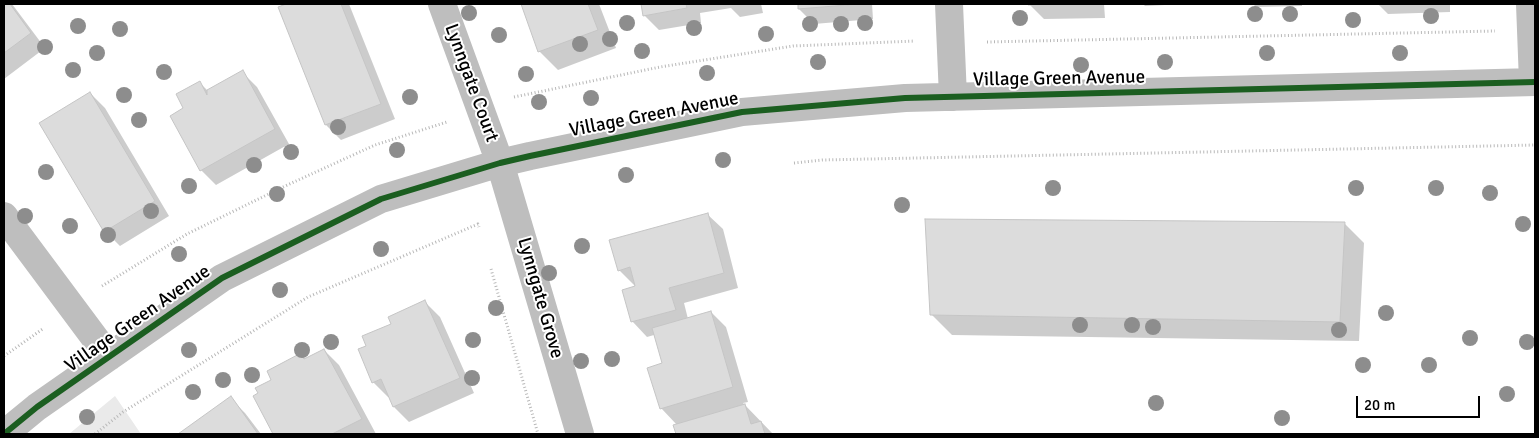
<!DOCTYPE html>
<style>
body{margin:0}
#map{position:relative;width:1539px;height:438px;overflow:hidden;background:#fff;font-family:Signika,sans-serif}
canvas{display:block}
.frame{position:absolute;inset:0;border:5px solid #000;pointer-events:none}
.scale{position:absolute;left:1356px;top:396px;width:124px;height:22px;box-sizing:border-box;border:2px solid #000;border-top:0;padding-left:6px;font-size:15px;line-height:18px;white-space:nowrap;color:#000;-webkit-text-stroke:4px #fff;paint-order:stroke}
</style>
<div id="map">
<canvas width="1539" height="438"></canvas>
<div class="frame"></div>
<div class="scale">20 m</div>
</div>
<script>
const g = document.querySelector('canvas').getContext('2d');
g.lineJoin = 'round';
function fillPath(path, color) { g.fillStyle = color; g.fill(path, 'evenodd'); }
const shape = rows => new Path2D(rows.map(r => 'M' + r).join(''));
function trace(path, color, width, dash) { g.strokeStyle = color; g.lineWidth = width; g.lineCap = dash ? 'butt' : 'round'; g.setLineDash(dash || []); g.stroke(path); }
function drawText(font, color, halo, rows, align = 'center') {
  g.font = font + ' Signika,sans-serif'; g.lineWidth = 4; g.setLineDash([]); g.textBaseline = 'middle'; g.strokeStyle = halo; g.fillStyle = color; for (const [text, x, y, turn = 0] of rows) {
    g.save(); g.translate(x, y); g.rotate((+turn || 0) * Math.PI / 180); g.textAlign = isNaN(turn) ? turn : align; if (halo) g.strokeText(text, 0, 0); g.fillText(text, 0, 0); g.restore();
  }
}
fillPath(shape([
 [115,396,141,434,69,434]
]), '#eaeaea');
fillPath(shape([
 [4,4,12,4,45,48,4,79],
 [290,4,349,4,395,119,341,140,326,125,279,8],
 [522,4,599,4,616,48,558,70,539,51],
 [642,4,761,4,763,13,740,17,731,8,700,13,701,23,659,30,644,15],
 [799,4,872,4,873,19,814,24,799,9],
 [1029,4,1104,4,1105,18,1044,19],
 [1143,4,1185,4,1145,6],
 [1253,4,1302,4,1302,6,1256,7],
 [1378,4,1450,4,1450,12,1388,14],
 [242,72,257,87,289,144,216,185,201,170,184,109,200,83,208,91],
 [90,93,105,108,169,216,120,246,105,231],
 [707,214,723,229,738,288,684,303,688,319,711,312,726,327,748,402,743,403,773,434,677,434,675,426,677,425,661,408,664,364,654,335,647,337,632,321,636,287,619,270],
 [1344,223,1364,243,1359,341,952,335,931,314],
 [425,302,440,317,474,393,409,422,394,407,390,397,388,397,373,382,368,347,392,325],
 [324,350,339,365,376,434,274,434,254,396,260,394,301,354,306,360],
 [230,398,245,413,261,434,180,434]
]), '#0003');
const building = shape([
 [4,4,10,4,31,33,4,53,4,4],
 [286,4,341,4,381,104,325,125,278,7,286,4],
 [521,4,588,4,598,30,538,52,521,4],
 [641,4,686,4,687,8,643,16,641,4],
 [798,4,859,4,798,9,798,4],
 [1028,4,1079,4,1028,5,1028,4],
 [243,70,275,129,200,171,170,116,183,108,176,94,200,81,207,95,207,90,243,70],
 [90,92,155,201,104,232,39,123,90,92],
 [708,213,724,273,669,288,676,310,631,322,622,290,635,286,630,267,618,271,609,240,708,213],
 [925,219,1345,222,1340,322,930,315,925,219],
 [425,300,460,378,393,407,381,379,372,383,358,349,366,346,362,336,391,324,388,317,425,300],
 [711,311,733,387,660,409,647,368,662,363,652,328,711,311],
 [324,349,362,419,332,434,273,434,253,396,258,393,255,388,271,380,267,371,301,353,304,359,324,349],
 [231,396,258,434,178,434,231,396],
 [745,404,751,424,761,421,765,434,676,434,673,425,745,404]
]);
fillPath(building, '#dcdcdc');
trace(building, '#c5c5c5', 1);
trace(shape([
 [987,42,1495,31],
 [514,97,660,67,793,46,915,41],
 [794,163,822,160,1535,145],
 [491,269,538,434],
 [102,286,187,234,283,187,375,145,447,122],
 [4,356,44,328],
 [95,434,123,412,308,297,478,224,479,227]
]), '#b8b8b8', 3, [1, 2.5]);
trace(shape([
 [442,4,500,163,580,434],
 [949,4,953,97],
 [1530,4,1533,82],
 [4,216,109,357],
 [4,434,37,407,222,278,381,199,500,163,530,156,742,112,905,98,1535,82]
]), '#bebebe', 28);
trace(shape([
 [4,434,37,407,222,278,381,199,500,163,530,156,742,112,905,98,1535,82]
]), '#1b5e20', 6);
g.fillStyle = '#8d8d8d';
for (const [x, y] of [
 [469,13],
 [1255,14],
 [1290,14],
 [1431,16],
 [1020,18],
 [1353,20],
 [627,23],
 [865,23],
 [810,24],
 [841,24],
 [78,26],
 [694,28],
 [120,29],
 [766,34],
 [499,35],
 [610,39],
 [580,44],
 [45,47],
 [642,51],
 [97,53],
 [1267,53],
 [1400,53],
 [818,62],
 [1165,62],
 [1081,65],
 [73,70],
 [164,72],
 [707,73],
 [526,74],
 [124,95],
 [410,97],
 [591,98],
 [539,102],
 [139,120],
 [338,127],
 [397,150],
 [291,152],
 [723,160],
 [254,165],
 [46,172],
 [626,175],
 [189,186],
 [1053,188],
 [1356,188],
 [1436,188],
 [1490,193],
 [277,194],
 [902,205],
 [151,211],
 [25,216],
 [1523,224],
 [70,226],
 [108,235],
 [582,246],
 [381,249],
 [179,254],
 [549,273],
 [280,290],
 [496,308],
 [1386,313],
 [1080,325],
 [1132,325],
 [1153,327],
 [1339,330],
 [1470,338],
 [473,340],
 [331,342],
 [1527,342],
 [189,350],
 [302,350],
 [612,359],
 [581,361],
 [1363,365],
 [1429,365],
 [252,375],
 [472,378],
 [223,380],
 [193,392],
 [1507,394],
 [1156,403],
 [87,417],
 [1282,418]
]) { g.beginPath(); g.arc(x, y, 8, 0, 2 * Math.PI); g.fill(); }
drawText('19px', '#000', '#fff', [
 ["Village Green Avenue",1059,79,-1],
 ["Lynngate Court",471,83,70],
 ["Village Green Avenue",654,115,-11],
 ["Lynngate Grove",540,298,74],
 ["Village Green Avenue",138,319,-35]
]);
</script>
